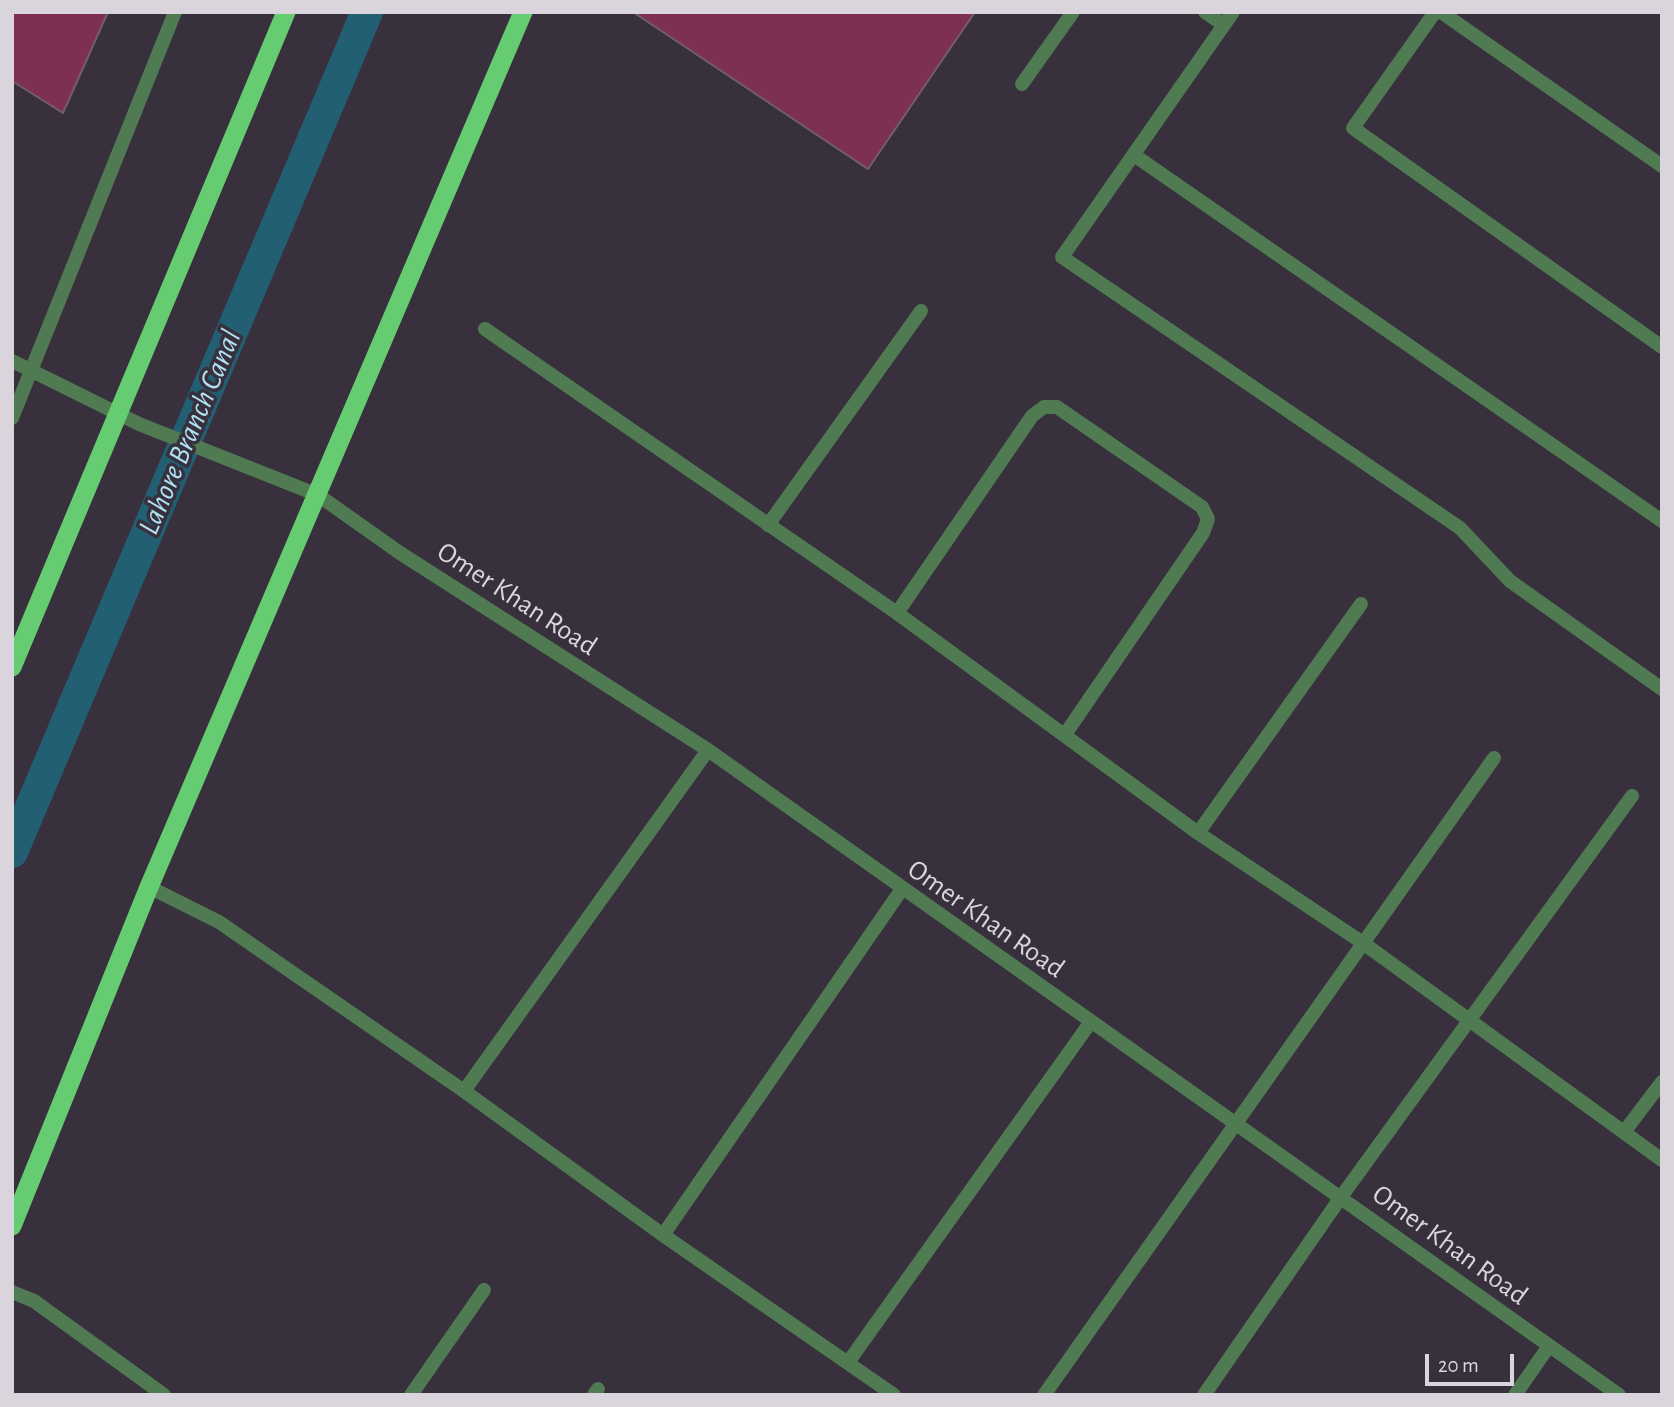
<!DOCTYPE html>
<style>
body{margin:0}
#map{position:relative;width:1674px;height:1407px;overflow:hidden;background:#38303d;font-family:"Alegreya Sans",sans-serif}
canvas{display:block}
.frame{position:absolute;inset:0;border:14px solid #dad5dd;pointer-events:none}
.scale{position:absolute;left:1425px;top:1354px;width:89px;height:32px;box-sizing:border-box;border:4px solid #dad5dd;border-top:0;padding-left:9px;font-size:21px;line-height:24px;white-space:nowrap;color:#dad5dd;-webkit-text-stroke:5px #38303d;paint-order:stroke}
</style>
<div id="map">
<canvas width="1674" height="1407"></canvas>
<div class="frame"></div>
<div class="scale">20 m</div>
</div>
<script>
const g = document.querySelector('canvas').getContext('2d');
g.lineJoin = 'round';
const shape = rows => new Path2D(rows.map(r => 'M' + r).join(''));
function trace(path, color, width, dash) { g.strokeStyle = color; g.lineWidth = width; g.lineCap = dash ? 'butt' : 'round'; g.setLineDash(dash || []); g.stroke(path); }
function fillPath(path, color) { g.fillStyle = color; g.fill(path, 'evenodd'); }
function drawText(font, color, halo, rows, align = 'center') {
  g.font = font + ' "Alegreya Sans",sans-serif'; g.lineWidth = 7; g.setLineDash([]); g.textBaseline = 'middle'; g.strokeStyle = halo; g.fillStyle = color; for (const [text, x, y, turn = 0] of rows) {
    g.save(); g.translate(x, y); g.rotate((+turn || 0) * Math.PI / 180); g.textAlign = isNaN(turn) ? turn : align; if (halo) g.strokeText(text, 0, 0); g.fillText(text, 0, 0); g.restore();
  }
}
trace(shape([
 [12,852,367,12]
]), '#235f72', 32);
const building = shape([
 [12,12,108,12,63,113,12,81,12,12],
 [633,12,975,12,868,169,633,12]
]);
fillPath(building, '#7d3054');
trace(building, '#726066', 2);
trace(shape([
 [1205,12,1224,25],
 [1233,12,1062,257,1460,528,1510,581,1662,689],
 [1435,12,1353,128,1662,347],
 [1441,12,1662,166],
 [1022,84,1073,12],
 [1134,155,1662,521],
 [485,329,897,613,1198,833,1363,943,1662,1160],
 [12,361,139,424,318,495,400,553,708,750,1619,1395],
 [12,418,175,12],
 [768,525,921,311],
 [897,613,1032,416,1044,407,1057,407,1202,507,1208,519,1203,533,1066,733],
 [1198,833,1361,604],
 [149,887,219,922,464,1091,663,1235,894,1395],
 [464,1091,708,750],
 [1624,1132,1662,1082],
 [663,1235,902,889],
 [12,1292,34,1301,164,1395],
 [849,1361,1090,1023],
 [411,1395,484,1290],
 [594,1395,598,1389],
 [1044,1395,1494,758],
 [1204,1395,1341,1197,1632,796],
 [1515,1395,1549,1346]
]), '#4f7a52', 14);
trace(shape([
 [12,667,286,12],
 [12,1226,149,887,523,12]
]), '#66cc71', 19);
drawText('28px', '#dad5dd', '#38303d', [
 ["Omer Khan Road",517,599,33],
 ["Omer Khan Road",986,919,35],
 ["Omer Khan Road",1450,1245,36]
]);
drawText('italic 30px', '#afe1f3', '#38303d', [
 ["Lahore Branch Canal",190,432,-67]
]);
</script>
